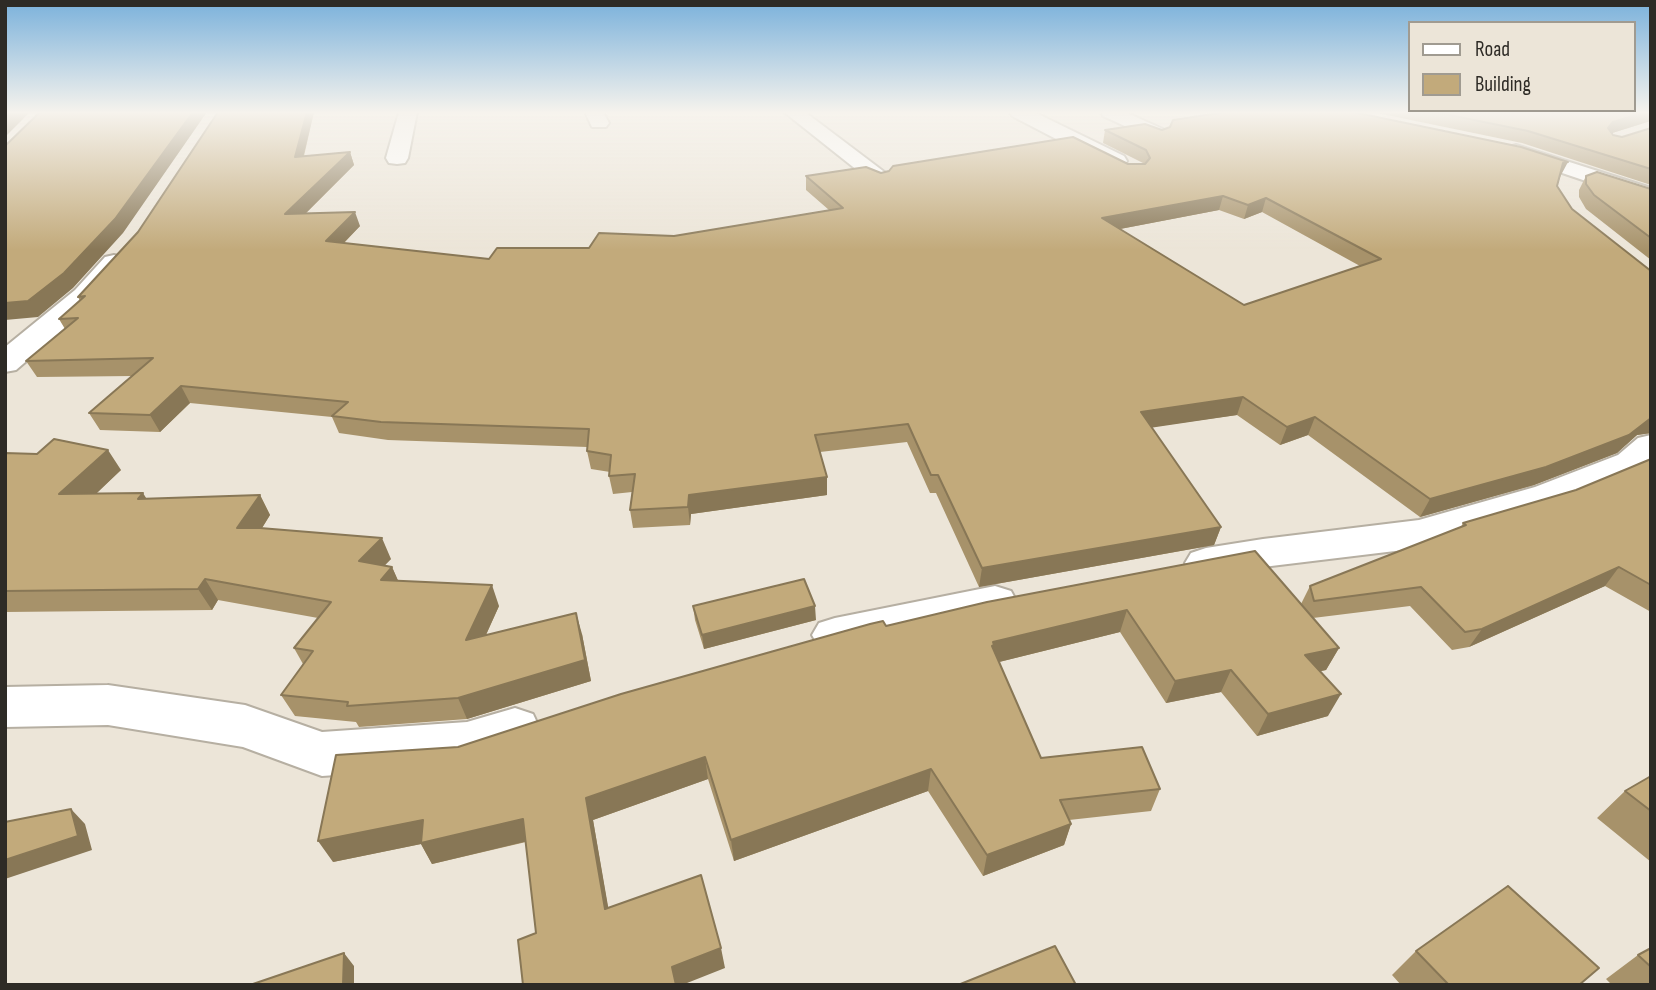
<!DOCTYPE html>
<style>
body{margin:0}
#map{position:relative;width:1656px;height:990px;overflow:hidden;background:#ece5d8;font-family:"Sofia Sans Condensed",sans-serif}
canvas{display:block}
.frame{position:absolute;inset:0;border:7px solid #2e2b26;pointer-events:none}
.legend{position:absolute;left:1408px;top:21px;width:228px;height:91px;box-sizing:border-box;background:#ece5d8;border:2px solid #a09b91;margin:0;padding:9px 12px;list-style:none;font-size:21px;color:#2e2b26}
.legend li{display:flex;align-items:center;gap:14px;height:35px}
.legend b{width:35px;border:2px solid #a09b91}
</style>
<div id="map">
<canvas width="1656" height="990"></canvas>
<div class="frame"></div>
<ul class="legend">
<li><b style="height:9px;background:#fff"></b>Road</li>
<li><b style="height:19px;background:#c2aa7b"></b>Building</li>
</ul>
</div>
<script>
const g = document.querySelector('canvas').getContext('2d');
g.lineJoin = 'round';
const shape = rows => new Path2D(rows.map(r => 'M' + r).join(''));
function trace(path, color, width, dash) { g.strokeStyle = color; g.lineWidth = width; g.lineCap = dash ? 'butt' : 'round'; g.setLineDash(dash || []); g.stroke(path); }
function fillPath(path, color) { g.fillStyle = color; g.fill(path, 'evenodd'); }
const minor = shape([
 [399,112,417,112,408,158,405,163,397,164,389,163,386,158,399,112],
 [585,112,603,112,609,123,606,127,592,127,585,112],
 [784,112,805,112,891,177,888,182,880,184,872,182,784,112],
 [1010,112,1034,112,1124,156,1127,161,1124,166,1116,167,1108,166,1012,116,1010,112],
 [1101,112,1125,112,1165,130,1168,134,1165,138,1158,140,1151,138,1103,116,1101,112],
 [1516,145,1651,188,1651,203,1509,155,1506,151,1509,147,1516,145],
 [114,255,123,257,127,263,95,302,16,370,5,372,5,347,75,290,105,257,114,255],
 [1651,435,1651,465,1644,471,1563,505,1420,548,1263,567,1206,578,1191,573,1185,563,1191,553,1206,548,1263,539,1419,520,1535,487,1618,455,1638,438,1651,435],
 [995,586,1011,591,1017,602,1011,613,835,652,819,647,812,635,819,623,835,618,995,586],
 [108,685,245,705,322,732,467,722,515,708,533,714,540,729,533,744,467,766,322,776,243,747,108,725,5,727,5,687,108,685]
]);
trace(minor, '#b6afa2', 4);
fillPath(minor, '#fff');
fillPath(shape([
 [218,112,314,112,304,156,350,152,354,165,306,213,360,226,344,243,489,259,589,248,674,236,829,210,806,190,806,176,1144,164,1143,163,1103,143,1105,130,1162,130,1561,175,1557,186,1572,209,1651,271,1651,433,1637,435,1617,453,1534,485,1420,517,1308,435,1280,445,1237,415,1151,427,1221,527,1214,545,979,587,936,493,930,493,907,442,820,452,827,495,691,514,690,525,633,528,630,510,632,492,613,494,609,476,610,472,591,469,587,451,587,447,388,440,339,433,332,417,190,403,160,432,100,430,89,413,133,376,37,377,26,361,65,329,59,319,80,301,78,297,138,232],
 [1219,210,1244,219,1262,212,1360,266,1244,305,1120,229],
 [1372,112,1651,112,1651,121,1612,133,1613,135,1622,137,1651,128,1651,185,1522,143],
 [1586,176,1651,189,1651,260,1586,209,1579,197,1579,190],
 [5,453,37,454,121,470,95,494,147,499,260,495,270,515,262,528,391,559,384,565,392,567,398,581,499,606,486,635,582,634,591,681,467,719,359,727,356,722,295,716,281,695,303,664,294,648,318,618,218,600,212,610,5,612],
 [1651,459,1651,612,1605,586,1469,647,1452,650,1410,606,1313,618,1339,648,1326,670,1320,671,1328,716,1257,736,1221,692,1166,703,1120,632,999,662,1041,758,1160,789,1151,811,1069,820,1071,824,1064,845,983,876,928,791,734,861,708,779,593,820,608,908,725,968,536,933,526,842,432,864,421,844,333,862,458,747,886,626,987,602,1301,604,1310,586,1461,527,1463,523,1576,490],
 [693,606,816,620,704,649,695,620],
 [1651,776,1651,862,1597,818,1625,791],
 [1651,948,1651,985,1612,985,1606,979,1638,955],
 [1416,951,1579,985,1401,985,1392,975]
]), '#a7926a');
fillPath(shape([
 [11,112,30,112,5,137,5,118],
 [193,112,207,112,123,233,73,288,38,317,5,320,5,303],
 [307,112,314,112,300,170,295,157],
 [1646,112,1651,112,1650,121,1606,135,1608,128,1613,122],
 [350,152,354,165,291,228,285,214],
 [1568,162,1561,175,1556,177,1563,163],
 [1223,196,1219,210,1099,233,1102,218],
 [1266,198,1262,212,1244,219,1248,205],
 [355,212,360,226,331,256,326,241],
 [181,386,190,403,160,432,150,415],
 [1243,397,1237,415,1136,430,1141,412],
 [1315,417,1308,435,1280,445,1287,427],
 [1651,418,1651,433,1637,435,1617,453,1534,485,1420,517,1430,499],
 [108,450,121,470,74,515,59,494],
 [827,477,827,495,691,514,690,525,688,507,689,495],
 [143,493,156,514,138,499],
 [260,495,270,515,249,549,237,528],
 [1221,527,1214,545,979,587,982,568],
 [382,538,391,559,369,582,359,561],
 [392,567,401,587,381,580],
 [1619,567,1605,586,1469,647,1482,629],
 [205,579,218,600,212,610,198,589],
 [492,585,499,606,474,661,466,640],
 [815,606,816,620,704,649,702,635],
 [1127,610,1120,632,991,664,988,668,993,642],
 [576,613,582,634,591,681,467,719,458,698],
 [1339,648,1326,670,1293,677,1305,655],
 [1231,670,1221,692,1166,703,1175,681],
 [1341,694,1328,716,1257,736,1268,714],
 [705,757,708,779,593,820,612,929,605,909,586,798],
 [931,769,928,791,734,861,731,840],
 [71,809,85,824,92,850,5,879,5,860],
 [523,819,532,840,432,864,421,844,333,862,318,841,423,820],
 [1071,824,1064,845,983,876,987,855],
 [721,948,725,968,682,985,676,985,672,967],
 [344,953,354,966,354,985,343,985]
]), '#887756');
const building = shape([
 [5,112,11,112,5,118,5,112],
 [40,112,193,112,115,219,64,273,28,301,5,303,5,146,40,112],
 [218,112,307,112,295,157,350,152,285,214,355,212,326,241,489,259,497,248,589,248,599,233,674,236,843,208,806,176,866,167,881,173,889,171,893,166,1073,137,1128,164,1145,164,1150,158,1146,150,1105,130,1145,124,1162,130,1170,127,1173,120,1226,112,1353,112,1521,147,1568,162,1563,163,1557,186,1572,209,1651,271,1651,418,1629,435,1546,467,1430,499,1315,417,1287,427,1243,397,1141,412,1221,527,982,568,938,475,931,475,908,424,815,435,827,477,689,495,688,507,630,510,635,474,609,476,611,455,587,451,589,429,381,422,332,416,348,402,181,386,150,415,89,413,153,358,26,361,78,318,59,319,85,296,78,297,138,232,218,112],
 [1223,196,1248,205,1266,198,1381,259,1244,305,1102,218,1223,196],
 [1435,112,1646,112,1613,122,1608,128,1613,135,1622,137,1651,128,1651,169,1528,131,1435,112],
 [1597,172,1651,189,1651,238,1594,195,1586,184,1586,176,1597,172],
 [54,439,108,450,59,494,143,493,138,499,260,495,237,528,260,528,382,538,359,561,392,567,381,580,492,585,466,640,576,613,585,660,458,698,347,706,348,702,281,695,313,651,294,648,331,602,205,579,198,589,5,591,5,453,37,454,54,439],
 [1651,459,1651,585,1619,567,1482,629,1465,632,1421,587,1314,601,1310,586,1466,525,1463,523,1576,490,1651,459],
 [1255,551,1339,648,1305,655,1341,694,1268,714,1231,670,1175,681,1127,610,993,642,994,645,992,646,1041,758,1142,747,1160,789,1060,800,1071,824,987,855,931,769,731,840,705,757,586,798,605,909,701,875,721,948,672,967,676,985,523,985,518,940,536,933,523,819,421,843,423,820,318,841,336,755,458,747,621,694,870,624,883,621,886,626,987,602,1255,551],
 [804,579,815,606,702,635,693,606,804,579],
 [1651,776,1651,811,1625,791,1651,776],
 [71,809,78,836,5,860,5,822,71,809],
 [1508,886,1599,968,1579,985,1449,985,1416,951,1508,886],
 [1055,946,1076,985,958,985,1055,946],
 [1651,948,1651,967,1638,955,1651,948],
 [344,953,343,985,250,985,344,953]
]);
fillPath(building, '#c2aa7b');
trace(building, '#887756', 2);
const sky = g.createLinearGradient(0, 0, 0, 250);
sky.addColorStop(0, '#7ab1db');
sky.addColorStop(0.45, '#f6f3ed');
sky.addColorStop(1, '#f6f3ed00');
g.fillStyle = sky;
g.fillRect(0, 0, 1656, 250);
</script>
